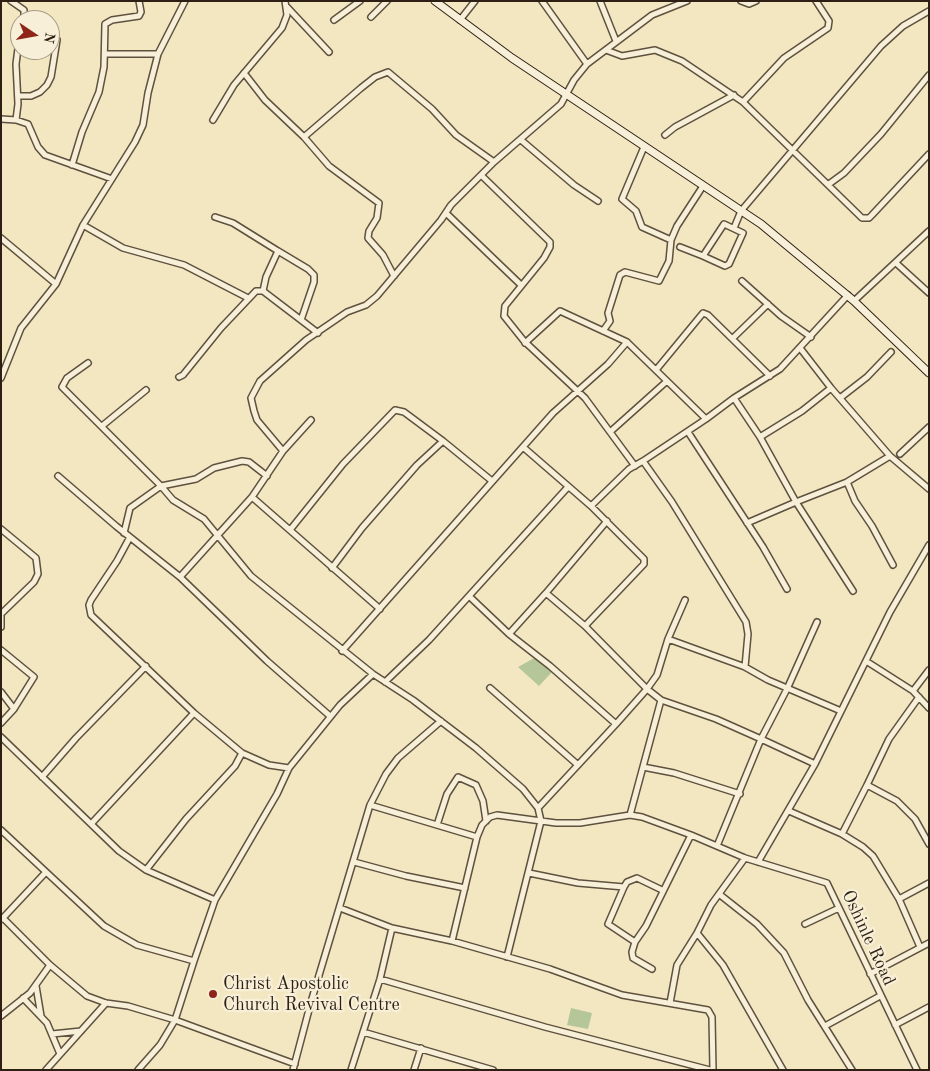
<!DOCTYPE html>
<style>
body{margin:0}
#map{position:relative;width:930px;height:1071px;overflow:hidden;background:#f3e7c1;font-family:"Old Standard TT",serif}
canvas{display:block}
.frame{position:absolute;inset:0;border:2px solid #2d1f14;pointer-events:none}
.north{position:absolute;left:10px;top:10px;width:50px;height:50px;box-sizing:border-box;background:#f7efd7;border:1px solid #a69c89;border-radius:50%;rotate:102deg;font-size:14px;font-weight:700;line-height:20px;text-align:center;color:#2d1f14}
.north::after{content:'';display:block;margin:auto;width:18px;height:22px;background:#8f2418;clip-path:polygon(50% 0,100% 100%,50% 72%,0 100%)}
</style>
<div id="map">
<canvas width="930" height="1071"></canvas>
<div class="frame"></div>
<div class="north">N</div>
</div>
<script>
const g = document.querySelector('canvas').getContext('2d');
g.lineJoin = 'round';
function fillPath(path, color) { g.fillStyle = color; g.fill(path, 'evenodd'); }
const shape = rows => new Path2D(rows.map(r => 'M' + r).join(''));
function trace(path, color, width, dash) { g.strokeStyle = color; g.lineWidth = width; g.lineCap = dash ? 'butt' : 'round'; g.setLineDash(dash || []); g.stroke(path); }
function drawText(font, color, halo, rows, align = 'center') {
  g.font = font + ' "Old Standard TT",serif'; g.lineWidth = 4.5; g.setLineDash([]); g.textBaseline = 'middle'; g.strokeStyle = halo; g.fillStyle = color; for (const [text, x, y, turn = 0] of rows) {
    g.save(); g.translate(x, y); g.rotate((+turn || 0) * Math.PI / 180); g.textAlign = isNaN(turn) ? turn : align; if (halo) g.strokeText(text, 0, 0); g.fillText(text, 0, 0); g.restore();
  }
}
fillPath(shape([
 [536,657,552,672,539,686,518,667],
 [571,1008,592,1013,588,1029,567,1025]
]), '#b5c798');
const minor = shape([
 [11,1,24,10,24,20],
 [542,1,587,64],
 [600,1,616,41],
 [741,1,749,4,756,1],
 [287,7,329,52],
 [371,17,387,1],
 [334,20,360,1],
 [460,20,475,1],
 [606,50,622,56,655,50,682,61,743,102,862,218,869,218,872,215,929,154],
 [105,54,158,54],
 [244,73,265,100,304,137],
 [18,96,31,96,40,92,47,85,51,77,57,40],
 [743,102,784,58,828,28,829,21,816,1],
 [1,119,16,120,28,124,38,147,45,155,112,179],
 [16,120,18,104,16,64,20,33],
 [213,120,234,85,282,28,287,15,285,1],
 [665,135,675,127,734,95],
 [521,140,574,185,598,201],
 [644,147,622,199,636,211,642,227,671,240],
 [72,165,82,132,99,92,104,67,105,24,112,20,139,16,141,12,139,1],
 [481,175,550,242,550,247,544,258,505,306,504,316,524,341,585,398,635,466],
 [829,184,844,173,881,134,929,75],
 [446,213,521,285],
 [215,217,233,223,278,251,266,277,263,291],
 [83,225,123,248,184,265,248,298],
 [734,228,741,211,881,46,903,26,929,11],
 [1,238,56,284],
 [680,247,703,256,725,266,729,264,743,233,724,224,703,256],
 [278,251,308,269,314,275,314,282,301,320,318,333],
 [896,263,929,293],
 [394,276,383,255,368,238,369,231,377,218,379,203,329,166,304,137,361,88,375,77,388,72,432,109,456,135,494,162],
 [742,281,781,316,811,337],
 [854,301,929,231],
 [603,331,610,321,608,313,620,275,625,272,659,281,669,261,671,240,677,226,703,186],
 [733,338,768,304],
 [525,343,560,311,627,342],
 [800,348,831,388,890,456],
 [88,363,67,378,62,387,161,486,130,508,124,533],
 [656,370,703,313,708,315,770,376],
 [179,377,183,375,221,328,256,291,263,291,301,320],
 [1,378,21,328,56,284,83,225,135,142,143,125,148,93,158,54,185,1],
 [734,398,760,437,796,502,747,523],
 [840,398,867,377,891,352],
 [706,419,734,398,780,369,848,295],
 [102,426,146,390],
 [610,432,667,381],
 [688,432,763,547,787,589],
 [760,437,802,411,831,388],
 [523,447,591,506,644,559,644,564,585,626],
 [283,451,311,420],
 [900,454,929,427],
 [58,476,116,526,180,577,267,661,330,716],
 [267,476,249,462,242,461,214,468,196,479,161,486,173,500,204,519,251,576,373,674,413,700,476,748,523,789,538,808],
 [847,482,890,456,929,489],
 [252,497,380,609],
 [591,506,629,469,643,461],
 [1,529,36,558,38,574,34,582,1,614],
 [290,530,343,464,395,410,404,412,443,441],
 [130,537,117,561,91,600,89,605,91,615,194,713,242,753,269,765,289,768],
 [332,568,362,528,417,465,443,441,492,481],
 [180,577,252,497,283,451,257,420,254,411,251,398,260,381,306,340,347,312,366,305,377,296,441,220,451,205,494,162,561,104,574,80,587,64,652,15,687,1],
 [853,591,796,502,847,482,855,501,872,526,893,565],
 [546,593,509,634,550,666,616,724,647,689,585,626,546,593,607,521],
 [469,596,509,634],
 [685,600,668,639,745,667,768,680,841,711],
 [1,614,1,627],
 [668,639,657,675,647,689,661,700,716,719,761,739,717,846],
 [1,650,34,677,14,709,1,723],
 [342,651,553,413,608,364,627,342,706,419,643,461,672,502,746,622,748,634,745,667],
 [866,661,913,691],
 [929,670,913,691,929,708],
 [385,682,429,640,568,487],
 [490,688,578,765],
 [1,692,14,709],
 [1,737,119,851,146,870,215,900,194,961,137,945,104,926,1,830],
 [815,764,761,739,787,689,817,622],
 [643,767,674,773,740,794],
 [42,777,76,738,146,666],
 [867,785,889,739,919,697],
 [370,805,477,837],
 [789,811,842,834,863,847,873,856,899,899,920,947],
 [630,815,661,700],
 [92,823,194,713],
 [437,825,447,794,458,777,476,785,483,801,486,821],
 [842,834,867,785,897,801,915,819,929,844],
 [745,858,711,905,697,933,723,965,783,1070],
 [354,862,406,876,465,888],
 [758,862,815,764,890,612,929,545],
 [146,870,186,819,235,766,242,753],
 [529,873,578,883,624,887,608,924,635,942,632,952,633,958,652,969],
 [624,887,627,882,637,878,662,890],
 [719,894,757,924,784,953,808,1000,852,1070],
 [899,899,929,883],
 [215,900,277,794,289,768,340,705,373,674],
 [340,908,392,928,452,941,550,969,622,995,708,1010,712,1017,713,1070],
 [3,918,50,965,87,996,106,1003,128,1006,175,1020,194,961],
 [2,919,46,872],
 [805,924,839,908],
 [452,941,477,837,482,825,490,817,497,815,556,823,580,823,630,815,642,817,691,835,745,858,827,883,917,1070],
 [635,942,646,926,691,835],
 [507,957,541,821,538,808,616,724],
 [870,974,929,943],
 [380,979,545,1027,710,1070],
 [36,986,41,1016],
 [23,998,47,1023,60,1054],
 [670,1003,677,965,697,933],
 [1,1016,30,993,50,965],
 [895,1025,929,1007],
 [825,1026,880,996],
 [363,1032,493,1070],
 [52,1034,81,1031],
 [46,1070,106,1003],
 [138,1070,160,1045,175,1020,295,1064],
 [293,1070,311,1002,370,805,386,774,398,758,441,721],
 [351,1070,380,979,392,928],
 [414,1070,421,1048]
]);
const secondary = shape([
 [435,1,512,58,761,224,854,301,929,373]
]);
trace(minor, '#5e513f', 8);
trace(secondary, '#2d1f14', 9);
trace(minor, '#f7efd7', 5);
trace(secondary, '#f7efd7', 7);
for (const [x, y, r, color] of [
 [213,994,5,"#8f2418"]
]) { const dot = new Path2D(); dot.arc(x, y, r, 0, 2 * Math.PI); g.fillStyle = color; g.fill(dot); trace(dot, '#f7efd7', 2); }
drawText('18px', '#2d1f14', '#f7efd7', [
 ["Oshinle Road",868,938,65]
]);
drawText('18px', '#2d1f14', '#f7efd7', [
 ["Christ Apostolic",223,984],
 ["Church Revival Centre",223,1005]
], 'left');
</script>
